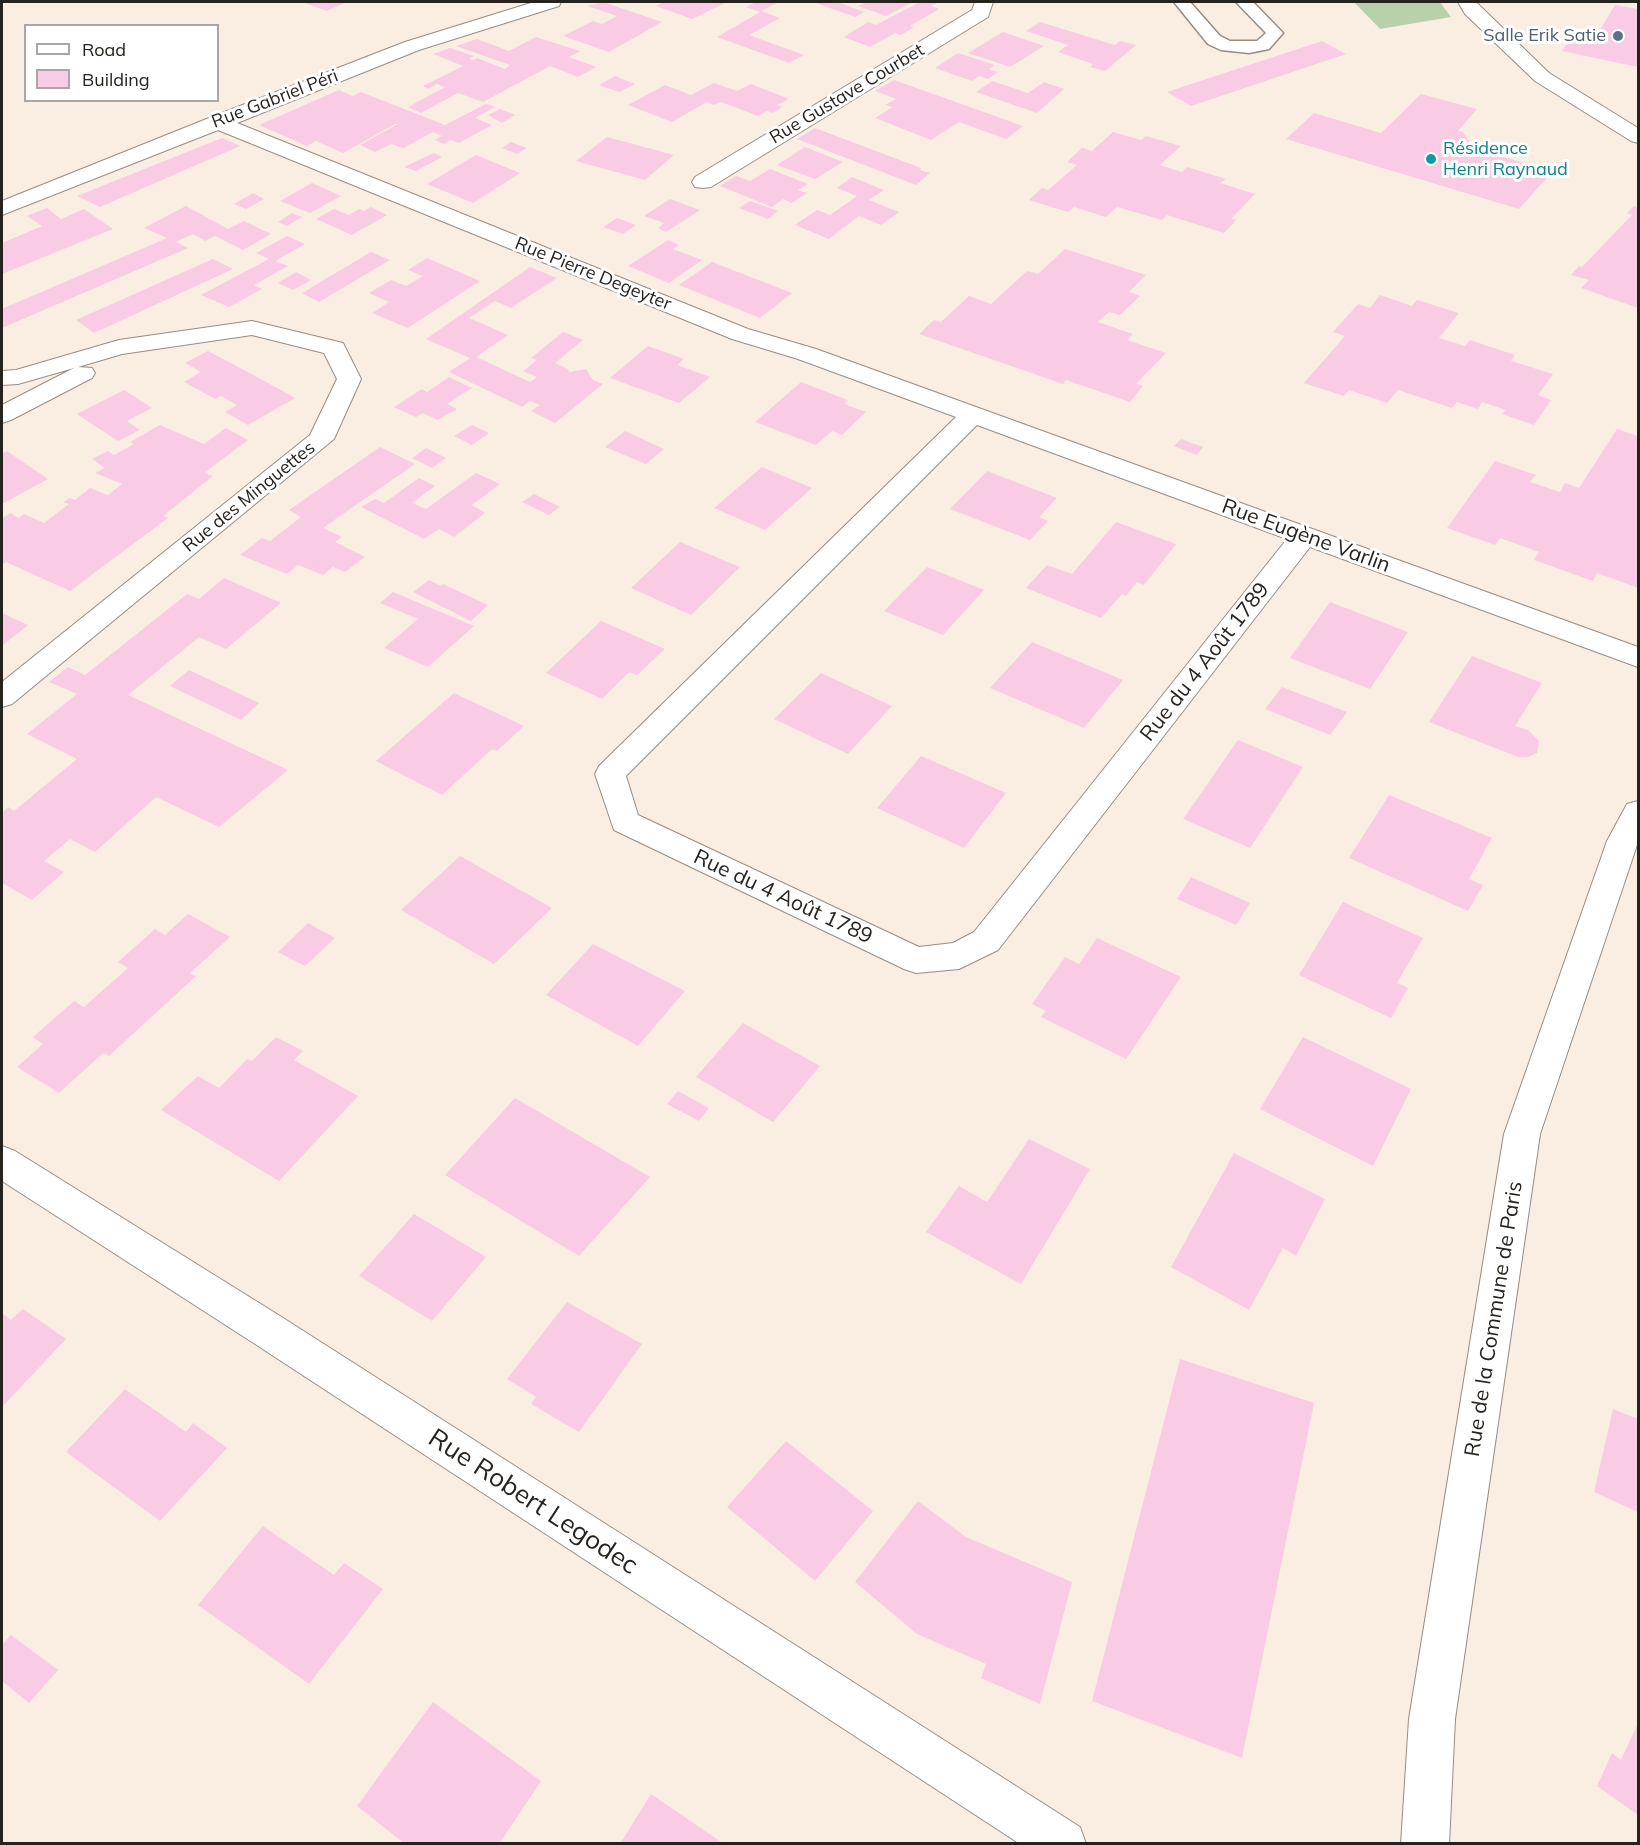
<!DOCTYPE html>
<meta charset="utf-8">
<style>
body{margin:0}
#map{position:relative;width:1640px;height:1845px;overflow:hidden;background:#faeee3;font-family:Mulish,sans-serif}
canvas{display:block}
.frame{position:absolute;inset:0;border:3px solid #26221e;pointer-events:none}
.legend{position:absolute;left:24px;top:24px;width:195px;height:78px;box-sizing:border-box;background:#fff;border:2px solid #a8a7a5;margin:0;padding:8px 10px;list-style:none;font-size:18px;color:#26221e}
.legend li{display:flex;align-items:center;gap:12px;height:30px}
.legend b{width:30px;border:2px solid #a8a7a5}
</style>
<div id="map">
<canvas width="1640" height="1845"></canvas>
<div class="frame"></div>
<ul class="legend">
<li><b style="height:8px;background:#fff"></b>Road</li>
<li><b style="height:16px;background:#facbe5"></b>Building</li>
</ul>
</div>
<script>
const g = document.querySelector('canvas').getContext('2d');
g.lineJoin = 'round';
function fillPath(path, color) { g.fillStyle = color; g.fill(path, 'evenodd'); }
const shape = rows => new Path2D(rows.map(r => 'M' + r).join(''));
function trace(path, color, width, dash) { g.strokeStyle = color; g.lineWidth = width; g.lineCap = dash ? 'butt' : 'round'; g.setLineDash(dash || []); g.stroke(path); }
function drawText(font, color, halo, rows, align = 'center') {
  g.font = font + ' Mulish,sans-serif'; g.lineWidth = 6; g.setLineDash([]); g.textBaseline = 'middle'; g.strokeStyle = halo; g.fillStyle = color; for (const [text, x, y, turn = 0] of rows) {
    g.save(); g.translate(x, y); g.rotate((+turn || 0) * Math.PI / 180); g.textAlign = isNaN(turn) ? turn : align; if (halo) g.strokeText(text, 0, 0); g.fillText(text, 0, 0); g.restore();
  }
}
fillPath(shape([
 [1354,2,1440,2,1451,17,1380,29]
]), '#b9d1ab');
fillPath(shape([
 [302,2,347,2,327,11],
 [603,2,662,22,609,52,563,36,593,21,602,24,617,16,587,6],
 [664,2,727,2,692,19,656,6],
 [756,2,779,2,761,11,780,18,749,35,804,55,789,63,717,37,760,12,746,7],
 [813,2,838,2,864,12,855,17],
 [867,2,913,2,886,16,858,6],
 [920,2,939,2,931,6,939,9,910,26,914,27,901,35,895,33,870,47,844,37,868,22,876,25],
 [1615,5,1638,9,1638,67,1562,51,1573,34,1595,38],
 [1040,22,1115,45,1120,41,1136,45,1105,71,1090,67,1093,64,1058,52,1068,45,1026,31],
 [1003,32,1044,46,1010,67,968,53],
 [536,37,580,51,569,57,596,67,578,77,550,66,483,102,458,93,421,113,408,107,445,87,437,84,428,89,423,86,463,66,433,54,450,48,474,56,469,59,474,60,477,58,505,69,510,65,456,46,477,39,509,51],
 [1322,41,1346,54,1191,106,1167,92],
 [958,53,995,65,989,69,998,72,988,79,979,76,972,81,935,68],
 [615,76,635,84,619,92,599,85],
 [894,80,1023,126,1006,139,959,122,931,140,875,118,893,107,885,105,896,99,875,91],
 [992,81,1028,93,1044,82,1064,89,1037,113,976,92],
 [714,83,737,91,751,84,789,99,777,105,782,107,773,113,767,111,758,116,721,102,714,105,707,102,672,122,628,105,665,85,691,95],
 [339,90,353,96,361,92,445,125,486,104,495,107,475,118,492,125,459,143,451,140,444,144,435,140,442,136,433,132,403,148,391,144,375,152,360,145,398,124,395,124,343,153,316,141,307,146,259,125],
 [1421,94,1477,109,1458,131,1463,132,1471,144,1468,147,1553,171,1519,209,1286,139,1314,113,1381,133],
 [500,109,515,115,502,123,488,115],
 [815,128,921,168,920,170,930,173,916,185,797,139],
 [1113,132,1141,140,1146,136,1181,146,1160,165,1182,172,1187,167,1226,179,1220,183,1255,194,1231,219,1236,220,1224,233,1167,215,1162,220,1117,207,1106,217,1074,207,1068,212,1029,200,1042,188,1048,190,1077,165,1067,162,1082,148,1092,151],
 [607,137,674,155,645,180,576,161],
 [222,138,240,146,100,207,77,196],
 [511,142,527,148,517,154,502,148],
 [805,147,843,162,815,179,777,165],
 [434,153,442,157,416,171,404,167],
 [476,155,520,173,473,203,427,184],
 [770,169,808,184,798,190,807,193,792,203,783,199,772,207,720,186,736,176,750,181],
 [852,177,884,190,869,200,899,212,881,225,859,216,829,239,795,225,817,210,830,215,857,196,837,188],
 [312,183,341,196,310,213,280,201],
 [253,193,264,199,246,209,234,204],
 [670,199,700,210,666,232,658,228,664,223,644,216],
 [750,201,778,211,768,219,739,208],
 [186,206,228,229,244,221,271,234,243,250,215,236,205,241,193,234,176,242,188,248,2,328,2,309,167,238,144,228],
 [1634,206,1638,208,1638,308,1581,288,1589,280,1571,275,1579,266,1582,267,1632,215,1627,213],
 [371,207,387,215,352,235,316,219,334,209,349,215,359,209,364,211],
 [47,208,61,219,84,209,113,229,2,274,2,243,42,226,27,216],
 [292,213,302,217,287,226,278,222],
 [617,218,636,225,623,234,603,227],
 [287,236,305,244,275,261,288,266,254,285,262,289,229,307,201,295,269,259,256,253],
 [668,240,679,245,673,249,702,260,669,283,628,266],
 [1065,249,1146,275,1129,292,1140,296,1120,315,1109,312,1098,322,1133,334,1127,340,1166,353,1136,384,1143,386,1130,402,1066,380,1063,384,919,334,934,320,941,322,969,296,991,304,1027,271,1038,274],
 [371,252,390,260,319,302,302,293],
 [427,258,480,281,408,328,372,313,389,302,369,293,391,280,406,286,423,276,408,270],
 [213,259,233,269,94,333,76,320],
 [712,262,792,293,760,318,679,285],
 [530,267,557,278,511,308,495,301,469,318,508,335,476,357,530,382,537,377,523,371,537,360,531,358,563,332,583,340,555,363,568,369,569,372,586,369,593,380,603,384,555,423,531,411,540,405,530,401,522,407,449,372,470,358,426,339],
 [296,272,311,280,293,290,278,283],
 [1380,295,1412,306,1417,300,1459,313,1439,338,1465,346,1470,340,1515,355,1511,361,1553,374,1538,395,1551,400,1534,425,1502,414,1506,410,1482,402,1478,409,1457,402,1452,408,1398,390,1387,403,1349,390,1344,396,1304,383,1345,336,1333,332,1358,304,1370,308],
 [648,346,684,359,677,365,710,377,679,403,610,378],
 [208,351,259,378,295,398,248,425,225,412,237,405,221,396,215,399,184,382,201,372,185,363],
 [449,377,472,388,447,404,457,409,438,420,423,413,416,417,394,407,422,389,427,392],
 [801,382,848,400,844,404,866,412,842,435,832,431,816,445,755,422],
 [124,390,152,408,127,421,140,430,118,441,77,414],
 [160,425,204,444,226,428,248,440,204,473,213,476,163,516,168,518,70,591,6,562,2,565,2,518,11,513,18,518,24,514,44,523,69,504,63,502,70,498,75,500,90,488,108,495,122,484,95,473,105,468,92,459,108,451,114,455,134,444,130,442],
 [472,425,489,433,472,445,454,436],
 [1617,429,1638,436,1638,588,1597,573,1593,581,1534,560,1539,552,1500,538,1495,545,1447,528,1495,461,1536,475,1530,482,1560,492,1565,483,1579,488],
 [625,431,664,449,646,464,605,447],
 [1181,439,1203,447,1197,455,1174,446],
 [380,447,415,464,323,528,342,537,335,542,365,557,345,572,333,567,323,575,298,565,287,574,240,555,262,538,270,541,301,517,289,510],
 [426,448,446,458,432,468,412,458],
 [7,451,48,479,2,504,2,454],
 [762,467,812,488,765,530,714,508],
 [987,471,1057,498,1039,517,1048,521,1030,540,950,509],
 [476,473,500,484,472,505,485,513,454,537,439,529,424,539,361,507,375,499,384,503,419,478,435,486,412,503,426,509],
 [534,494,560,507,549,515,522,502],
 [1116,522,1176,544,1144,585,1137,582,1126,596,1122,594,1101,618,1026,588,1047,565,1072,574],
 [680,542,740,567,691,615,631,588],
 [927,567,984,590,943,635,884,611],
 [224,578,281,603,226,649,199,637,128,695,288,770,219,827,156,797,95,852,70,839,44,861,64,872,32,900,2,883,2,813,8,807,14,811,77,759,27,734,77,694,49,682,68,667,85,675,187,594,199,599],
 [429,580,441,586,443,584,488,605,471,621,413,592],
 [393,592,474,626,428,667,384,648,418,619,380,603],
 [1330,602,1408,632,1370,689,1290,658],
 [2,613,28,625,2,646],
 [601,621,665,649,637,675,629,672,602,699,546,673],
 [1032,642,1123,680,1084,728,990,688],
 [1472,656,1542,683,1515,726,1528,730,1539,741,1537,753,1528,757,1518,757,1429,722],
 [189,670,259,703,241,720,170,686],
 [821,673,892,706,848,754,774,719],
 [1282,687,1347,712,1330,735,1265,709],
 [454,693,524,726,497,751,492,749,442,795,376,761],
 [1238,740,1303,767,1250,848,1183,819],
 [921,756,1006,793,964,848,877,808],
 [1389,795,1492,838,1469,879,1483,885,1468,911,1349,858],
 [460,856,552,908,494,964,401,910],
 [1191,877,1250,903,1236,925,1177,899],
 [1343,902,1423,938,1397,983,1408,988,1391,1018,1299,975],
 [188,914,230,937,190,973,196,976,109,1056,103,1053,59,1093,17,1067,43,1044,33,1037,74,1001,84,1007,128,968,118,962,155,929,165,935],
 [308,923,335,938,305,966,278,952],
 [1097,938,1181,977,1126,1059,1041,1017,1046,1011,1032,1004,1065,957,1079,964],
 [593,944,685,991,638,1046,546,995],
 [743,1023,820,1066,773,1122,696,1077],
 [276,1037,303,1051,294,1060,358,1096,279,1181,161,1110,198,1076,219,1088,247,1059,252,1061],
 [1303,1037,1411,1089,1373,1166,1260,1109],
 [678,1091,709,1108,699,1121,667,1104],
 [515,1098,650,1177,579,1256,445,1175],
 [1029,1139,1090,1169,1021,1284,926,1232,959,1186,987,1202],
 [1234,1153,1325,1199,1296,1256,1283,1248,1249,1310,1171,1267],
 [414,1214,486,1257,432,1321,359,1276],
 [567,1302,642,1344,579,1432,531,1404,536,1397,507,1379],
 [23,1309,66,1339,2,1407,2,1313,11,1320],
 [1180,1359,1314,1403,1242,1758,1092,1701],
 [125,1389,186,1432,193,1423,227,1448,160,1521,66,1452],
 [1613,1409,1638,1419,1638,1512,1594,1492],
 [786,1441,873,1511,815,1581,727,1507],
 [918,1501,966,1537,1072,1582,1040,1704,981,1678,986,1664,917,1634,855,1582],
 [263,1526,334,1575,344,1563,383,1589,309,1684,198,1605],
 [11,1635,58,1670,29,1703,2,1681,2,1645],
 [433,1702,541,1781,499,1844,405,1844,357,1806],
 [1638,1723,1638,1815,1597,1786,1612,1753,1621,1760],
 [651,1794,724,1844,620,1844]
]), '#facbe5');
const service = shape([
 [1174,2,1190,2,1220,36,1230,41,1257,41,1266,33,1236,2,1253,2,1283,33,1269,49,1249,53,1221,50,1208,44,1174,2]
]);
const minor = shape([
 [534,2,561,2,559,6,419,50,237,123,748,329,816,349,1638,647,1638,667,1310,547,998,950,959,969,916,973,904,969,614,830,595,774,599,766,956,417,798,359,732,339,218,130,2,215,2,201,209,118,405,42,534,2],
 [977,425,1287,539,974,932,953,943,919,947,638,815,626,776,977,425],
 [975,2,993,2,988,17,711,187,703,188,695,187,692,182,695,177,972,10,975,2],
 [1458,2,1476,2,1549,73,1638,128,1638,143,1631,141,1535,81,1465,14,1458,2],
 [252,321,343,343,361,379,334,439,12,704,2,707,2,682,310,435,337,379,324,353,252,335,122,354,78,367,92,368,95,373,92,378,11,420,2,423,2,405,74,368,18,384,2,385,2,371,16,370,119,340,252,321],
 [1638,801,1638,842,1540,1134,1455,1719,1449,1844,1401,1844,1409,1719,1504,1134,1607,841,1627,804,1638,801],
 [2,1146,15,1151,280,1316,1080,1827,1086,1844,1020,1844,252,1342,2,1181,2,1146]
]);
trace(service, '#978c82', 3);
trace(minor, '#978c82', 2);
fillPath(service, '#fff');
fillPath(minor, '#fff');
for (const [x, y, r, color] of [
 [1618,36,6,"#5c6f8a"],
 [1431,159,6,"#0f9aa8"]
]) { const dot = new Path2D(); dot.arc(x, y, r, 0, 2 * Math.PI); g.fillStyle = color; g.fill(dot); trace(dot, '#fff', 2); }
drawText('18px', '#4e5e75', '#fff', [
 ["Salle Erik Satie",1606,36]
], 'right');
drawText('18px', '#26221e', '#fff', [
 ["Rue Gustave Courbet",847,94,-31],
 ["Rue Gabriel Péri",275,99,-21],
 ["Rue Pierre Degeyter",593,274,22],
 ["Rue des Minguettes",249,497,-39]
]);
drawText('18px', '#0d838f', '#fff', [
 ["Résidence",1443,149],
 ["Henri Raynaud",1443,170]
], 'left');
drawText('21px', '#26221e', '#fff', [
 ["Rue Eugène Varlin",1306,536,20],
 ["Rue du 4 Août 1789",1205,662,-52],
 ["Rue du 4 Août 1789",783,897,25],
 ["Rue de la Commune de Paris",1494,1319,-81]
]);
drawText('26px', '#26221e', '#fff', [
 ["Rue Robert Legodec",533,1502,33]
]);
</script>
